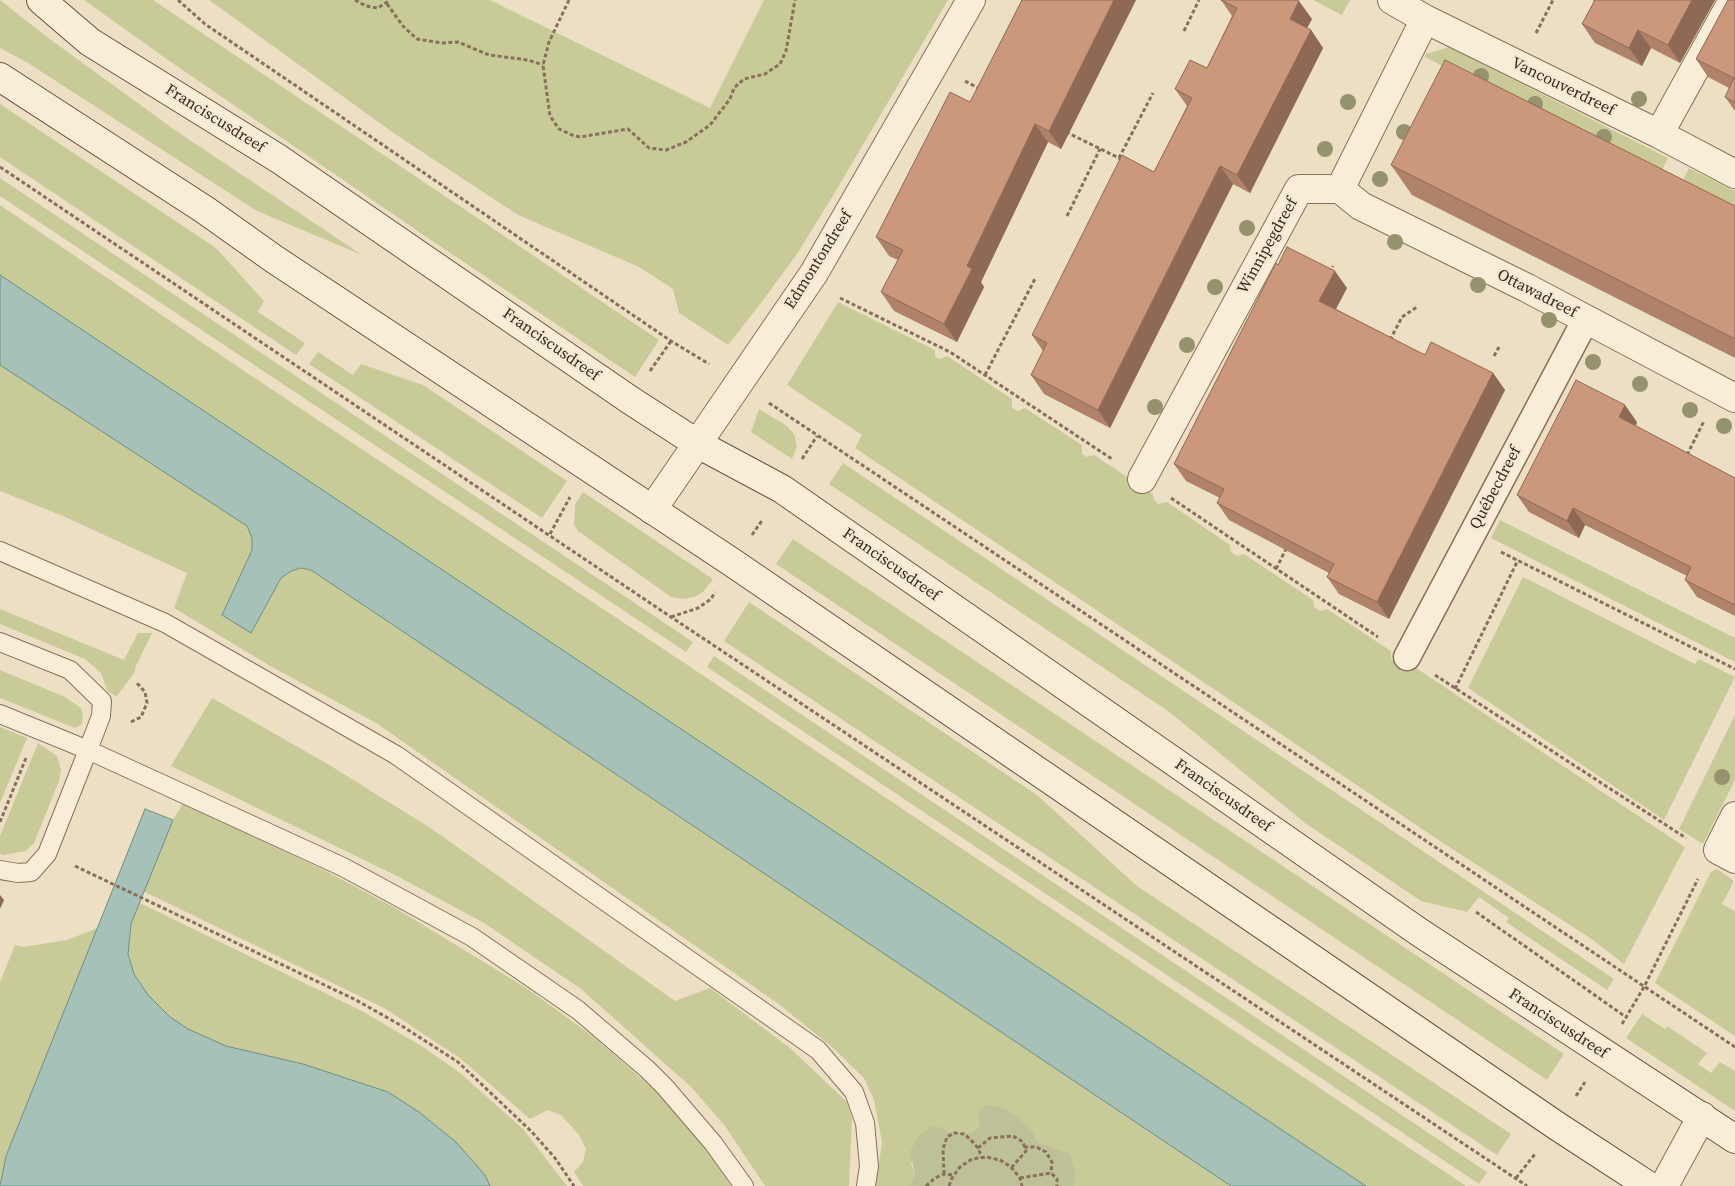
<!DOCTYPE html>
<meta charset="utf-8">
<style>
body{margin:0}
canvas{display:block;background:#eddfc4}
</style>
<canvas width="1735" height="1186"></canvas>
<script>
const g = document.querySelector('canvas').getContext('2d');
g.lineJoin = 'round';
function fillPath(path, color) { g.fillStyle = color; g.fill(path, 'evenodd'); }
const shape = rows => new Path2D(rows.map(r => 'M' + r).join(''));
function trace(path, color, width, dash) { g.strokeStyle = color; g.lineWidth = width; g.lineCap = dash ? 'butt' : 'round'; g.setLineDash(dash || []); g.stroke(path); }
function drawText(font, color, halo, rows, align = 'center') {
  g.font = font + ' "Source Serif 4",serif'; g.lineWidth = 5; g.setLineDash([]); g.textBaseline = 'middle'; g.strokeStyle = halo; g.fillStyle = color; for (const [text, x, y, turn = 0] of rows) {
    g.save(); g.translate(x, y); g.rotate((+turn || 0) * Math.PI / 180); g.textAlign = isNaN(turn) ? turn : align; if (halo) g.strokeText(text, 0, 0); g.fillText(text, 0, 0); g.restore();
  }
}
fillPath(shape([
 [0,0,47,37,179,133,362,255,257,211,28,63,0,48],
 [84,0,153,0,659,340,635,377,422,234,168,60],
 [209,0,490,0,710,108,764,0,948,0,834,194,797,254,761,303,728,345,679,313,673,289,639,267,518,215,395,134],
 [1313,0,1350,0,1342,15],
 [1449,47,1668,158,1659,176,1425,57,1426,54],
 [0,104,216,248,264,301,258,312,305,343,296,355,0,157],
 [1689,168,1735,191,1735,214,1680,186],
 [0,178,693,642,686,652,0,196],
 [0,205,250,375,677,658,1466,1186,1366,1186,0,275],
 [838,302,935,350,935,357,940,359,947,356,1012,399,1012,408,1018,411,1025,408,1082,445,1082,454,1087,457,1094,455,1153,494,1154,500,1158,504,1167,502,1230,545,1231,552,1237,556,1244,554,1313,600,1314,607,1320,611,1327,609,1391,651,1391,659,1395,662,1404,660,1685,847,1624,964,1590,938,1440,841,855,448,862,435,787,385],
 [318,352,353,375,361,364,423,385,567,481,542,518,309,364],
 [0,365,247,526,252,538,252,550,222,615,251,632,281,578,291,571,301,568,311,570,1231,1186,1073,1186,1076,1176,1048,1146,1038,1142,1033,1132,980,1126,971,1133,948,1132,943,1128,911,1163,915,1174,910,1186,876,1186,882,1142,874,1100,864,1078,833,1048,780,1005,376,723,272,667,174,608,187,573,63,516,0,491],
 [759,409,787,426,794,434,797,446,792,459,751,432],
 [843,463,1614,979,1607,990,1506,922,1509,918,1479,897,1467,912,1421,901,1305,823,1168,711,829,484],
 [583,492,713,579,703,592,694,597,683,599,671,597,578,531,574,525,575,505],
 [1500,520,1735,638,1735,662,1491,538],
 [793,539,1564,1054,1547,1080,776,564],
 [1523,577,1695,664,1699,659,1735,677,1664,820,1468,688],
 [749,602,1037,795,1137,886,1511,1134,1497,1155,724,641],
 [0,609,124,660,138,633,152,633,135,668,135,672,116,697,107,690,101,673,85,659,0,624],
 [714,656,1291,1041,1487,1172,1479,1184,707,667],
 [0,670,65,697,81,708,83,715,82,724,75,728,0,698],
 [212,698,331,766,432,829,675,1001,710,988,790,1048,846,1101,852,1118,849,1186,765,1186,725,1126,691,1087,581,989,484,923,397,876,171,766],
 [1735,715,1735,780,1703,844,1679,829],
 [0,727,27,738,0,803],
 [38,743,57,756,61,770,59,781,34,843,26,851,3,855,0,854,0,836],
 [183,803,322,869,397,909,528,989,595,1038,666,1100,691,1128,731,1186,583,1186,574,1172,583,1162,586,1149,579,1135,561,1115,548,1110,530,1119,461,1059,386,1009,143,891,173,820],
 [1717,869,1734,881,1722,904,1735,911,1735,1036,1655,983,1711,872],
 [140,903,364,1012,423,1047,459,1072,523,1129,567,1186,490,1186,485,1175,456,1142,419,1112,388,1092,303,1064,226,1046,188,1029,170,1017,148,995,134,974,128,954,131,924],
 [98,928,6,1156,0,1186,0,982,15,945,23,947,67,940],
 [1642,1014,1665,1029,1667,1026,1707,1053,1698,1064,1711,1073,1720,1062,1735,1071,1735,1111,1626,1038]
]), '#c8cb98');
fillPath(shape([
 [986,1105,1005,1109,1018,1117,1033,1132,1038,1142,1070,1154,1076,1176,1073,1186,910,1186,915,1174,910,1152,917,1138,932,1126,943,1128,948,1132,971,1133,980,1126,978,1112]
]), '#bec097');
const water = shape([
 [0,275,726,759,1366,1186,1231,1186,311,570,301,568,291,571,281,578,251,633,222,615,252,550,252,538,247,526,0,365,0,275],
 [145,809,173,820,131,924,128,954,134,974,148,995,170,1017,188,1029,226,1046,303,1064,388,1092,419,1112,456,1142,485,1175,490,1186,0,1186,6,1156,145,809]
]);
fillPath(water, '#a6c1b7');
trace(water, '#6d8f84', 1);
const service = shape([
 [0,551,165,623,396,755,818,1050,854,1092,865,1123,869,1166,866,1186],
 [0,642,70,670,102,701,101,716,88,750,0,714],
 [0,870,18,873,31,872,47,854,88,750,343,867,472,937,578,1010,647,1069,665,1087,713,1143,744,1186]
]);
const pedestrian = shape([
 [1407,657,1586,319]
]);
const minor = shape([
 [1392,0,1425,19,1659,134,1735,174],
 [1659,134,1733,0],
 [1340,189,1361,206,1527,288,1735,398],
 [1142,479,1299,189,1340,189,1425,19],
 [652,510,814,273,971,0],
 [1735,816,1718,850,1735,859]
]);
const tertiary = shape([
 [1664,1186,1702,1116]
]);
const secondary = shape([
 [41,0,90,42,279,159,630,400,698,444,782,489,1419,932,1735,1139],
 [0,77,205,210,274,259,733,563,1557,1126,1649,1186]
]);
trace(service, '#88705b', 20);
trace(pedestrian, '#88705b', 29);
trace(minor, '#88705b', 30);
trace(tertiary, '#88705b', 30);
trace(secondary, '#69513e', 30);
trace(shape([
 [178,0,205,24,671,341,709,364],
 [355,0,366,6,378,8,390,0],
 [569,0,549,42,543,65,550,116,559,129,572,135,580,137,628,129,649,148,666,150,686,142,710,125,730,99,734,88,744,79,765,74,780,64,786,51,795,0],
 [387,4,403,26,417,39,442,43,458,42,489,55,528,60,543,65],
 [1184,31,1199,0],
 [1536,33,1553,0],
 [965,81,980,89],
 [1066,132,1123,160],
 [1119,158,1153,93],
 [0,167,671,617,1527,1186],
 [1067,216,1100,149],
 [1330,273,1333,266],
 [840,298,950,352,1112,459],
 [1390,340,1402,317,1417,307],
 [1494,356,1499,347],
 [650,371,671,341],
 [985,375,1036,277],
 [769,403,1735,1047],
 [1687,455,1704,421],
 [802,459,817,436],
 [1171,498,1378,637],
 [550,534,570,497],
 [752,535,763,519],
 [1501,552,1735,669],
 [1276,569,1287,547],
 [671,617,698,608,711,599,715,592],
 [1435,675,1686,838],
 [1455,689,1518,560],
 [131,722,141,717,147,703,145,692,136,682],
 [0,822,26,758],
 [75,866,356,1000,402,1026,458,1062,532,1132,555,1158,574,1186],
 [1476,912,1626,1017],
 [1622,1024,1644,987,1698,879],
 [1576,1096,1585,1082],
 [1024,1147,1036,1147,1046,1152,1052,1162,1051,1173],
 [978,1148,990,1138,1013,1136,1023,1142,1026,1151,1012,1167],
 [944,1174,943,1149,947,1137,954,1133,964,1134,970,1139,978,1148,982,1158],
 [1020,1178,1051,1173,1057,1179,1057,1186],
 [1516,1178,1535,1154],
 [926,1186,935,1178,944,1174,954,1175],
 [949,1186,952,1178,960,1167,972,1159,986,1157,1000,1160,1011,1167,1020,1178,1022,1186]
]), '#88705b', 3, [4, 2.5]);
trace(service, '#f8edd7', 18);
trace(pedestrian, '#f8edd7', 26);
trace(minor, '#f8edd7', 28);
trace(tertiary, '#f8edd7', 28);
trace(secondary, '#f8edd7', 28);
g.fillStyle = '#94936d';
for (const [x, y] of [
 [1481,76],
 [1639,99],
 [1348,102],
 [1535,104],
 [1404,132],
 [1604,137],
 [1325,149],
 [1380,179],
 [1247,228],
 [1395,242],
 [1478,285],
 [1215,287],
 [1549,320],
 [1187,345],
 [1593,362],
 [1640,384],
 [1155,407],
 [1690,410],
 [1724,426],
 [1722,777]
]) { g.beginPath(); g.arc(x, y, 8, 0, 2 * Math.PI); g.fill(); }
fillPath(shape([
 [1022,0,1136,0,1061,149,1048,142,981,282,984,287,957,342,894,311,881,292,898,260,889,256,876,237,970,102],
 [1221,0,1312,19,1307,28,1311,30,1323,48,1250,193,1233,184,1110,428,1044,394,1031,375,1043,351,1032,335,1154,172,1187,106,1175,89,1207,68,1232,16],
 [1593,0,1715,0,1680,63,1651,48,1642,66,1595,43,1582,24,1594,2],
 [1735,0,1735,111,1725,97,1729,88,1708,77,1696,59],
 [1391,165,1735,206,1735,358,1412,195],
 [1278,265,1347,288,1336,309,1425,355,1493,373,1505,390,1389,619,1339,594,1327,577,1329,573,1229,520,1217,503,1220,498,1186,481,1174,464],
 [1637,422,1636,426,1735,478,1735,616,1697,597,1685,580,1687,576,1585,525,1579,538,1529,512,1517,495]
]), '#af836a');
fillPath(shape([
 [1114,0,1136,0,1061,149,1049,131],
 [1692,0,1715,0,1680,63,1668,45],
 [1299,1,1312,19,1302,37,1290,19],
 [1311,30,1323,48,1250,193,1237,175],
 [1638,30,1651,48,1642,66,1629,48],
 [1035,124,1048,142,981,282,984,287,957,342,944,324,967,266],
 [1220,166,1233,184,1110,428,1098,410],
 [1335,271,1347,288,1331,318,1319,301],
 [1493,373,1505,390,1389,619,1377,602],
 [1625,405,1637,422,1631,434,1619,417],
 [1573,508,1585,525,1579,538,1567,521],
 [0,895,4,900,0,909]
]), '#8e6a56');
const building = shape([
 [1022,0,1114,0,1049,131,1035,124,967,266,972,269,944,324,881,292,903,250,876,237,950,92,970,102,1022,0],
 [1221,0,1296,0,1299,1,1290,19,1311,30,1237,175,1220,166,1098,410,1031,375,1047,343,1032,335,1122,155,1154,172,1192,98,1175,89,1190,60,1207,68,1237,8,1221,0],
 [1595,0,1692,0,1668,45,1638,30,1629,48,1582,24,1595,0],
 [1728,0,1735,0,1735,102,1725,97,1734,78,1696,59,1728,0],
 [1445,60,1735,206,1735,339,1391,165,1445,60],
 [1287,247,1335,271,1319,301,1425,355,1431,342,1493,373,1377,602,1327,577,1334,564,1217,503,1224,489,1174,464,1276,263,1278,265,1287,247],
 [1576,380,1625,405,1619,417,1735,478,1735,605,1685,580,1691,567,1573,508,1567,521,1517,495,1576,380]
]);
fillPath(building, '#cb987b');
trace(building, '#8e6a56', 1);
drawText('16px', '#38291e', '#f5e9d4', [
 ["Vancouverdreef",1563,87,26],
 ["Franciscusdreef",215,119,32],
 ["Winnipegdreef",1268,246,-61],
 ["Edmontondreef",819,260,-58],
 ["Ottawadreef",1537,294,27],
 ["Franciscusdreef",551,345,35],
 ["Québecdreef",1496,488,-62],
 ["Franciscusdreef",891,565,35],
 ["Franciscusdreef",1223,796,35],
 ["Franciscusdreef",1558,1024,33]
]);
</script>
